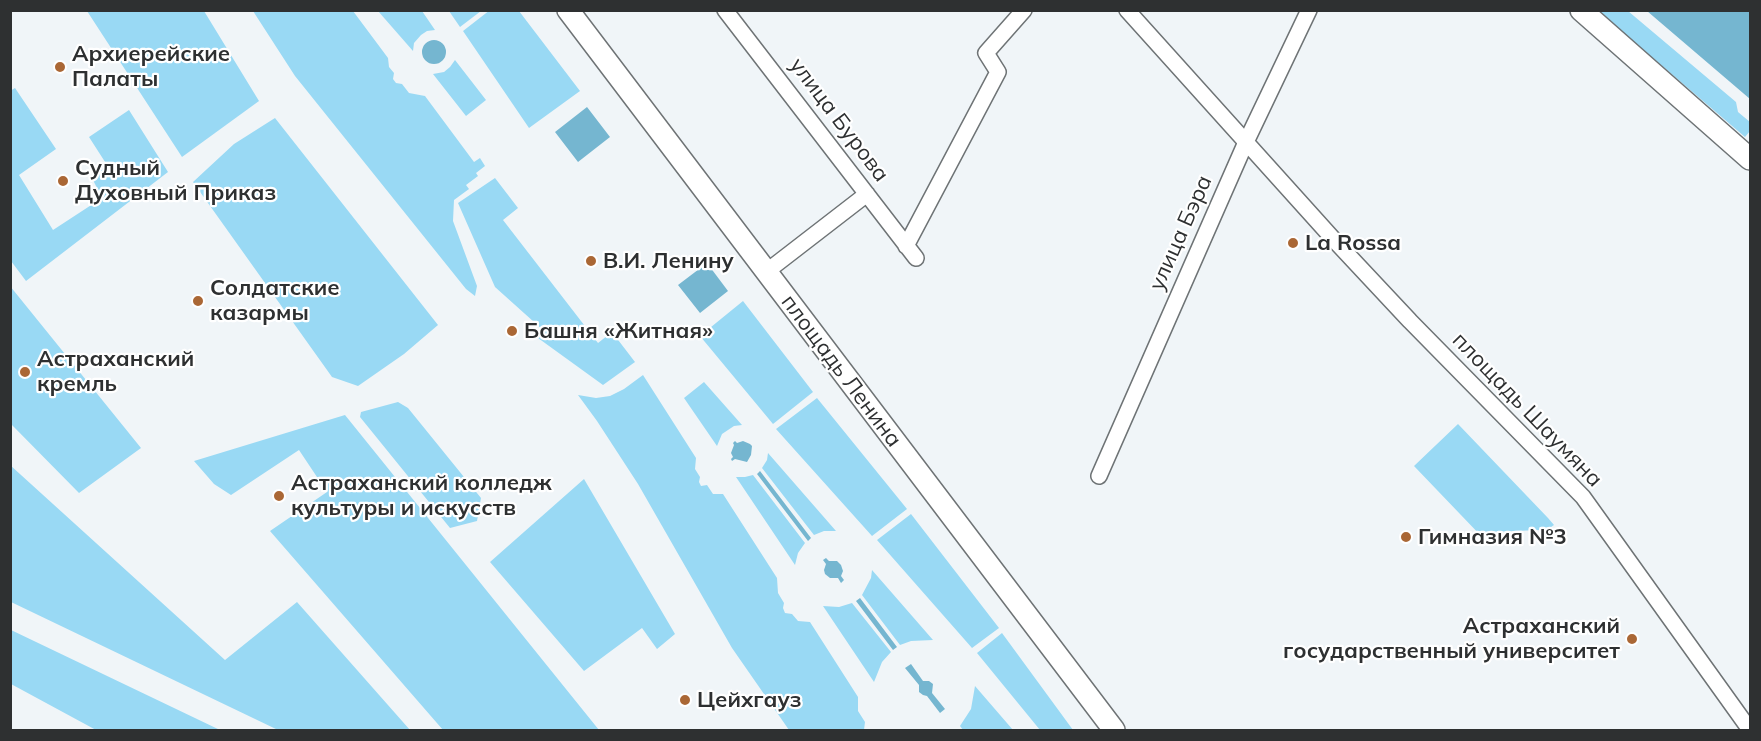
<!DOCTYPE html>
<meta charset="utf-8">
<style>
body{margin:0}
#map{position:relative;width:1761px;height:741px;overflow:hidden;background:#f0f5f8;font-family:Mulish,sans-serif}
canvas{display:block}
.frame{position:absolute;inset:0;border:12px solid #2e3031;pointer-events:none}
</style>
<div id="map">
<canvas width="1761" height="741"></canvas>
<div class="frame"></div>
</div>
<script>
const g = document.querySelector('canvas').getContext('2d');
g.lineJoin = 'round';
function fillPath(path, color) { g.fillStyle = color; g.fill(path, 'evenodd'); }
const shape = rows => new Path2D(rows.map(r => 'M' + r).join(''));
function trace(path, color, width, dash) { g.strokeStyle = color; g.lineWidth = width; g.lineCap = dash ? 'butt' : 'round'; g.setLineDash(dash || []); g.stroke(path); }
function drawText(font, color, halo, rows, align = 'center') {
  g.font = font + ' Mulish,sans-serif'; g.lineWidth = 4.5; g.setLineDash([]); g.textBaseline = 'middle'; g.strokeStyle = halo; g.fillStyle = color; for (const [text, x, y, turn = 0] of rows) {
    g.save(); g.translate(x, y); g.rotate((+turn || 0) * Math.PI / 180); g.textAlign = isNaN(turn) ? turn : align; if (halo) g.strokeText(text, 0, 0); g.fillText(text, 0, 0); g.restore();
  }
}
fillPath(shape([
 [490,10,519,11,580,91,529,128,463,31],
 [87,11,204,11,259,101,182,157],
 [253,11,353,11,388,58,389,67,394,73,393,79,396,83,402,84,409,93,425,96,474,162,480,158,485,166,476,173,478,176,466,185,469,189,454,200,453,221,477,286,475,296,466,289,295,76],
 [378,11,422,11,435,30,427,31,421,35,414,43,413,51],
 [449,11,481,11,460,27],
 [1598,11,1628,11,1736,102,1738,112,1750,122,1750,131,1745,137],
 [455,60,486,100,466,116,433,74,444,72,450,67],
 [15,88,56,149,19,175,53,230,102,198,91,176,107,165,89,137,129,110,168,172,26,281,11,261,10,91],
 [275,118,438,325,404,354,358,386,332,377,193,182,234,144],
 [495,178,518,208,503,220,598,343,612,332,635,362,603,385,538,338,544,331,495,287,458,203],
 [10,286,141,448,79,493,11,424],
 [743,301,813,392,773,424,700,336],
 [643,375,696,458,695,469,700,477,699,482,701,486,707,485,713,494,723,494,777,578,778,593,784,603,783,608,785,613,792,614,798,621,810,622,858,697,858,711,865,722,864,730,789,730,732,648,638,484,597,421,578,395,596,398,610,396,624,389],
 [704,382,742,425,734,426,722,434,717,446,684,398],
 [817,398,907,509,872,536,776,429],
 [398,402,408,408,481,498,477,521,450,528,360,417,361,412],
 [345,415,599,730,443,730,270,531,327,492,299,450,231,495,214,484,194,461],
 [1458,424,1548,518,1554,525,1548,529,1540,530,1489,532,1483,538,1414,466],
 [768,453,836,531,824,531,814,535,762,468,767,460],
 [10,465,225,660,297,602,410,730,278,730,11,602],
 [753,475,805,543,798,553,795,565,736,477,745,477],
 [584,479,675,634,657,649,642,628,584,671,490,562],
 [911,514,999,628,972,648,877,540],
 [872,570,933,640,911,641,900,645,862,595,871,578],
 [852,603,891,652,882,662,874,682,823,606,839,607],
 [11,630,220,730,96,730,11,684],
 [1002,633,1073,730,1040,730,977,653],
 [975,686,1013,730,963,730,960,726,971,709]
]), '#99d9f4');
fillPath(shape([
 [1647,11,1750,11,1750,99],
 '422 52a12 12 0 1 1 24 0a12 12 0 1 1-24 0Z',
 [587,107,610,137,578,162,555,132],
 [707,263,728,291,700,313,678,285],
 [735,441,737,443,743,441,750,444,752,446,751,455,747,462,735,459,732,461,731,459,733,457,731,453,734,445,733,443],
 [760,471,811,538,808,541,757,474],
 [826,558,829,561,837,561,841,565,843,571,841,576,844,580,841,583,838,578,830,578,825,574,824,570,826,564,823,560],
 [860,598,897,647,893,650,856,601],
 [911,664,923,681,929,681,933,684,932,693,945,709,940,713,927,696,923,695,919,692,919,685,905,668]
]), '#75b6d0');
const street = shape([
 [725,10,916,258],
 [1127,10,1336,242,1410,321,1583,497,1750,730],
 [906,246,998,72,986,53,1024,10],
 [766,272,867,194],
 [1099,476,1246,142,1309,10]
]);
const secondary = shape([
 [568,10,1114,730],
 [1581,10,1750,159]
]);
trace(street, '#6e7375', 18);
trace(secondary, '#6e7375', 24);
trace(street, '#fff', 15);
trace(secondary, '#fff', 21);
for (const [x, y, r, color] of [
 [60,67,6,"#aa6735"],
 [63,181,6,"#aa6735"],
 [1293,243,6,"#aa6735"],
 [591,261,6,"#aa6735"],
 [198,301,6,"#aa6735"],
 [512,331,6,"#aa6735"],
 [25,372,6,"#aa6735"],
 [279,496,6,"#aa6735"],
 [1406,537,6,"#aa6735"],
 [1632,639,6,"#aa6735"],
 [685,700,6,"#aa6735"]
]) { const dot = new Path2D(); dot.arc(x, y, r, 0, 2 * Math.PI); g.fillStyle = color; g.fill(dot); trace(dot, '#fff', 2); }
drawText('bold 22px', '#2e3031', '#fff', [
 ["Архиерейские",72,54],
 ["Палаты",72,79],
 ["Судный",75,168],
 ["Духовный Приказ",75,193],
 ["La Rossa",1305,243],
 ["В.И. Ленину",603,261],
 ["Солдатские",210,288],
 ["казармы",210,313],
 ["Башня «Житная»",524,331],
 ["Астраханский",37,359],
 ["кремль",37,384],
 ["Астраханский колледж",291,483],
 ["культуры и искусств",291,508],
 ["Гимназия №3",1418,537],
 ["Астраханский",1620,626,"right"],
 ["государственный университет",1620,651,"right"],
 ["Цейхгауз",697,700]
], 'left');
drawText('22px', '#2e3031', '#fff', [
 ["улица Бурова",839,120,53],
 ["улица Бэра",1181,233,-66],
 ["площадь Ленина",841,371,53],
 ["площадь Шаумяна",1527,410,46]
]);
</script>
